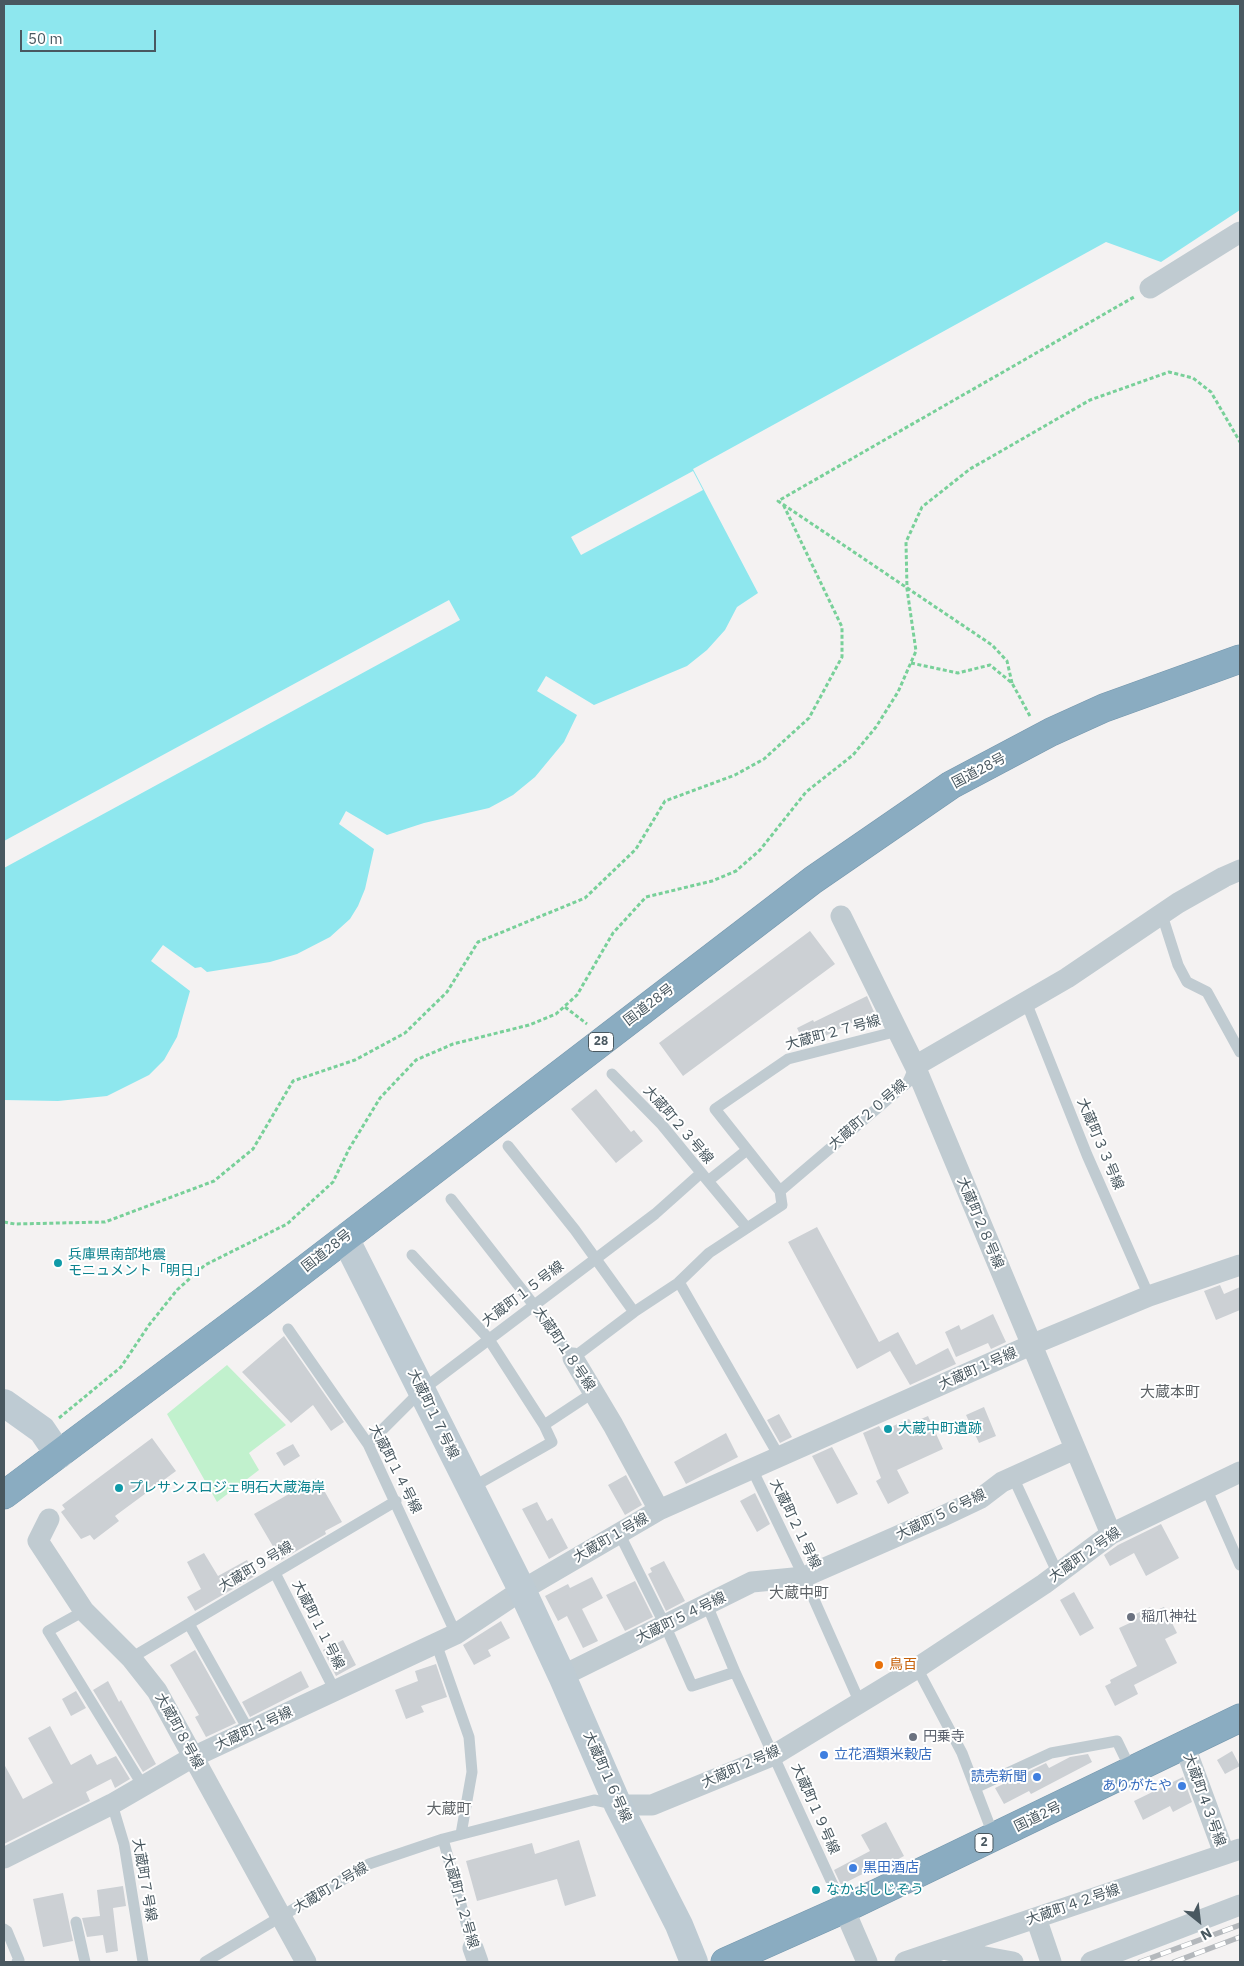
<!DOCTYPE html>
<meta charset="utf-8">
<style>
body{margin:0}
#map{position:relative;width:1244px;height:1966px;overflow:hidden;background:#f4f2f2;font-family:"IBM Plex Sans",sans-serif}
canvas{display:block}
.frame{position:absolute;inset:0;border:5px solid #495860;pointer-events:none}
.north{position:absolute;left:1174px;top:1896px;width:50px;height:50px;-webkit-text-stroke:4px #fff;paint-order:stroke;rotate:151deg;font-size:14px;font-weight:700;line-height:20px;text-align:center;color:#495860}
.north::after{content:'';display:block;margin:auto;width:18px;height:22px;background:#495860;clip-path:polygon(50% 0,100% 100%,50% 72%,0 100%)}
.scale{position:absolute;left:20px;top:30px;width:136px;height:22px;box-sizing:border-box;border:2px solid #495860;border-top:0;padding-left:6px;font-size:15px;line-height:18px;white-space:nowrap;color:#495860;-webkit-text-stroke:4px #fff;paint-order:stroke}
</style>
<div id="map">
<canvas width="1244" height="1966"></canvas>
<div class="frame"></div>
<div class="north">N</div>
<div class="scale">50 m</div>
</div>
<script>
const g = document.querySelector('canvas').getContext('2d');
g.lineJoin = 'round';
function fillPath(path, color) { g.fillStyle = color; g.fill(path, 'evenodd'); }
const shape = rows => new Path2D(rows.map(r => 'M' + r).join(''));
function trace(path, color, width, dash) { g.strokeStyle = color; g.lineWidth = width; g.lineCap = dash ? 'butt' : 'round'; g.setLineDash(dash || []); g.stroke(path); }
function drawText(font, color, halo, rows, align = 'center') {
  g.font = font + ' "IBM Plex Sans","Noto Sans JP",sans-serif'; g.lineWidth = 4; g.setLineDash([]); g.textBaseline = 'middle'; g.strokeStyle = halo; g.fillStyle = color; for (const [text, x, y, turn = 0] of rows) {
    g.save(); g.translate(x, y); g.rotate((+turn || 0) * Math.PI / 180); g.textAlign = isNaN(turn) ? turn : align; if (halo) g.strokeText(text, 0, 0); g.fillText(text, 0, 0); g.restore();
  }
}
fillPath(shape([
 [227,1365,286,1425,249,1453,259,1470,217,1502,167,1414]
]), '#c1f1cd');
fillPath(shape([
 [4,4,1240,4,1240,210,1161,262,1106,242,693,469,758,593,737,607,725,630,707,650,687,666,594,705,546,676,537,691,577,715,564,742,535,777,513,795,489,808,424,823,387,835,346,811,339,824,374,849,365,889,358,906,350,919,330,937,297,954,270,962,207,972,201,967,195,968,163,945,151,961,190,991,177,1037,164,1060,149,1075,107,1096,58,1101,4,1100]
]), '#8ee7ee');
fillPath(shape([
 [693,471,703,490,581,555,571,537],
 [449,600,460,620,4,868,4,841]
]), '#f4f2f2');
fillPath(shape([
 [810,931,835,964,683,1076,659,1043],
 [867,996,874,1012,821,1038,823,1040,806,1047,797,1028,813,1020,814,1022],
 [596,1089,631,1132,634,1130,643,1141,616,1163,571,1109],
 [817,1227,879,1342,898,1332,916,1365,948,1348,956,1364,910,1385,890,1351,857,1369,788,1242],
 [1220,1285,1224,1294,1240,1287,1240,1310,1216,1320,1204,1291],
 [993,1314,1006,1342,991,1349,988,1343,956,1357,945,1332,959,1325,961,1330],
 [284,1336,344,1422,331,1431,313,1405,291,1423,242,1372],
 [984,1407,996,1436,979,1443,966,1415],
 [779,1414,792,1437,780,1443,767,1420],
 [928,1416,943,1449,897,1470,909,1493,888,1504,876,1481,881,1478,863,1433,879,1426,882,1431,909,1419,912,1423],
 [726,1433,738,1457,686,1484,674,1462],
 [152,1438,176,1471,115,1516,119,1521,94,1540,90,1535,81,1539,61,1512,65,1509,62,1505],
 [293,1444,300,1456,284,1466,276,1453],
 [832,1447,858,1494,837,1504,812,1456],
 [626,1475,642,1505,625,1515,608,1485],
 [317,1478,342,1522,325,1531,326,1534,281,1560,254,1514],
 [755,1493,770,1524,757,1532,740,1501],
 [537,1502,547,1521,552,1518,568,1548,549,1559,522,1509],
 [1161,1524,1179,1558,1146,1576,1134,1553,1110,1566,1104,1555,1118,1545],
 [204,1553,218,1576,247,1560,255,1576,195,1611,187,1597,201,1589,187,1562],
 [664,1561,685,1601,666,1611,648,1574,652,1572,650,1568],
 [592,1577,603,1598,582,1609,598,1641,583,1648,567,1616,558,1621,545,1596,568,1584,570,1588],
 [635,1581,653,1617,625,1631,606,1595],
 [1074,1592,1094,1628,1080,1636,1060,1600],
 [1150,1607,1152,1612,1164,1607,1177,1633,1165,1639,1177,1663,1134,1685,1138,1694,1115,1706,1105,1686,1111,1683,1110,1680,1137,1666,1119,1628,1132,1622,1130,1617],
 [501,1621,510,1638,488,1650,491,1656,474,1665,463,1645],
 [343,1640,356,1665,336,1676,323,1650],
 [195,1650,236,1723,206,1737,195,1717,199,1715,170,1665],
 [436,1664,447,1697,421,1706,424,1712,406,1719,395,1690,418,1681,415,1671],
 [301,1671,309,1687,250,1717,242,1702],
 [108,1681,119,1702,121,1700,156,1764,143,1772,93,1690],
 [76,1691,86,1708,71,1716,62,1699],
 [50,1726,71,1765,91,1754,97,1765,116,1756,130,1779,115,1788,111,1779,86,1792,90,1801,4,1844,4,1764,23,1799,53,1783,28,1738],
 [1232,1751,1240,1766,1225,1774,1217,1760],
 [1088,1754,1092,1762,1031,1794,1029,1791,1004,1804,995,1788,1046,1763,1049,1768,1070,1757],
 [1183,1777,1192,1802,1173,1812,1170,1806,1143,1820,1134,1801],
 [886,1822,904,1856,880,1869,878,1866,841,1885,834,1870,870,1851,861,1835],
 [579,1840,596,1896,565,1906,557,1879,477,1901,466,1861,532,1843,535,1854],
 [123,1886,126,1906,113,1908,118,1951,106,1953,103,1935,87,1937,82,1918,100,1916,97,1890],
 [63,1893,73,1941,43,1947,33,1899]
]), '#ccd0d4');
const highway = shape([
 [4,1495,262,1302,813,880,951,785,1051,732,1104,708,1240,659],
 [725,1962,844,1909,1240,1718]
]);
trace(highway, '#7597ad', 29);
trace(shape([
 [911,663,958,673,990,665,1012,683,1031,718],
 [1012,683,1007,661,992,645,778,501,1134,297],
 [565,1007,587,1024],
 [4,1222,15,1224,105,1222,214,1181,253,1149,293,1081,355,1060,405,1033,447,992,478,942,585,898,636,849,665,801,735,775,764,759,809,718,842,657,842,627,783,504],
 [59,1418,121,1367,149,1325,177,1290,205,1265,287,1224,333,1182,349,1149,380,1098,416,1060,453,1044,529,1025,556,1014,577,995,613,933,646,897,712,881,736,871,760,850,806,792,853,755,876,727,898,692,916,651,907,589,906,542,922,507,970,469,1090,400,1169,372,1193,378,1211,392,1240,442]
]), '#78d099', 3, [4, 2.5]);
trace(shape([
 [1162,915,1178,965,1187,982,1207,992,1240,1052],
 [1026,1002,1087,1155,1149,1296],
 [612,1074,662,1125,708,1181,747,1150],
 [508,1146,575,1230,634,1312],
 [708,1181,747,1228],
 [780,1191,715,1109,788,1059,898,1031],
 [451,1199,533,1304,573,1358,634,1312,678,1283,709,1253,782,1205,780,1191,908,1082,915,1066],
 [412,1255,488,1338,544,1425,552,1442,471,1488],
 [679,1282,779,1456],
 [288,1329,368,1444,456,1634],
 [544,1425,594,1392],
 [368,1444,422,1390,655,1214,701,1173],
 [752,1469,804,1577,860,1703],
 [1013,1477,1058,1574],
 [1206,1488,1240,1565],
 [619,1533,665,1625,692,1686,735,1672,844,1909],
 [275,1573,335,1691],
 [707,1605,735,1672],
 [84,1611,48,1631,143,1786],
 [189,1624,249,1731],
 [436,1643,469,1737,472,1772,461,1834],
 [131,1658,396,1501],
 [917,1668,962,1753,994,1837],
 [975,1788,1051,1753,1117,1741,1131,1770],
 [112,1804,124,1844,143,1962],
 [443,1839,473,1948],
 [76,1922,85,1962],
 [4,1929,7,1931,19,1960,17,1962],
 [205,1962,369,1864,443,1839,594,1800,614,1804]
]), '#c0cbd1', 11);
trace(shape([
 [1150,288,1240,232],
 [841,916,915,1066,1111,1534],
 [915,1066,1067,978,1178,903,1224,877,1240,870],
 [573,1358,613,1425,659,1510],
 [49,1519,38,1541,84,1611,131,1658,157,1691,306,1962],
 [562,1676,752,1582,804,1577,941,1517,981,1498,1002,1482,1075,1449],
 [1185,1747,1224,1853],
 [618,1805,652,1805,774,1755,917,1668,1044,1584,1111,1534,1240,1472],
 [4,1858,112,1804,193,1757,456,1634,522,1590,659,1510,1031,1345,1149,1296,1240,1265],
 [844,1909,867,1962],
 [1036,1918,1051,1962],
 [473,1948,478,1962],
 [947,1950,1013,1962],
 [905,1962,1240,1849],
 [1091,1962,1240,1905]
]), '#c0cbd1', 21);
trace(shape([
 [345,1238,522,1590,562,1676,618,1805,679,1925,694,1962],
 [4,1403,42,1430,59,1455]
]), '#becbd3', 28);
trace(highway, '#8aacc1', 28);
const rail = shape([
 [1140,1962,1240,1925],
 [1174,1962,1240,1937]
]);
trace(rail, '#b4b8bc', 5.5);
trace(rail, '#fff', 4, [11]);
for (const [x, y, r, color] of [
 [58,1263,5,"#0f9aa8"],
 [888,1429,5,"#0f9aa8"],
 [119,1488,5,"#0f9aa8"],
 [1131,1617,5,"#6b7280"],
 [879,1665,5,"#e8710a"],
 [913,1737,5,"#6b7280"],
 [824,1755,5,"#3f7fe0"],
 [1037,1777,5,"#3f7fe0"],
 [1182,1786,5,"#3f7fe0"],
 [853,1868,5,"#3f7fe0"],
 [816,1890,5,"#0f9aa8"]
]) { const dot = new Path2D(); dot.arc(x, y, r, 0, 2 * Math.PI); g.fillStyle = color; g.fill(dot); trace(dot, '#fff', 2); }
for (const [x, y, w] of [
 [601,1042,25],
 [984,1843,18]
]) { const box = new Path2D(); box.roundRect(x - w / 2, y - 9.5, w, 19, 4); g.fillStyle = '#fff'; g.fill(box); trace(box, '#495860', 1); }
drawText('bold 12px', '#495860', null, [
 ["28",601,1042],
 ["2",984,1843]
]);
drawText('14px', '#495860', '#fff', [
 ["国道28号",979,771,-28],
 ["国道28号",649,1005,-37],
 ["大蔵町２７号線",833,1033,-15],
 ["大蔵町２０号線",868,1115,-41],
 ["大蔵町２３号線",678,1125,49],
 ["大蔵町３３号線",1100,1144,67],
 ["大蔵町２８号線",980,1223,67],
 ["国道28号",327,1251,-38],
 ["大蔵町１５号線",523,1294,-37],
 ["大蔵町１８号線",564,1349,56],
 ["大蔵町１号線",978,1369,-24],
 ["大蔵町１７号線",433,1414,64],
 ["大蔵町１４号線",395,1469,63],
 ["大蔵町５６号線",941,1515,-26],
 ["大蔵町２１号線",795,1524,64],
 ["大蔵町１号線",611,1538,-30],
 ["大蔵町２号線",1085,1555,-35],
 ["大蔵町９号線",256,1567,-31],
 ["大蔵町５４号線",681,1618,-26],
 ["大蔵町１１号線",318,1625,63],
 ["大蔵町１号線",254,1729,-25],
 ["大蔵町８号線",179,1731,61],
 ["大蔵町２号線",741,1767,-24],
 ["大蔵町１６号線",607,1777,66],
 ["大蔵町４３号線",1204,1800,70],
 ["大蔵町１９号線",815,1809,66],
 ["国道2号",1038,1817,-26],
 ["大蔵町７号線",144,1880,80],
 ["大蔵町２号線",331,1888,-31],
 ["大蔵町１２号線",460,1901,74],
 ["大蔵町４２号線",1073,1905,-19]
]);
drawText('14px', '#0d838f', '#fff', [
 ["兵庫県南部地震",68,1255],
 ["モニュメント「明日」",68,1271],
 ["大蔵中町遺跡",898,1429],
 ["プレサンスロジェ明石大蔵海岸",129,1488],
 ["なかよしじぞう",826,1890]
], 'left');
drawText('14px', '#5b616d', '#fff', [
 ["稲爪神社",1141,1617],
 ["円乗寺",923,1737]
], 'left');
drawText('14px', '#c56008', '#fff', [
 ["鳥百",889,1665]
], 'left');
drawText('14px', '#366cbe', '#fff', [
 ["立花酒類米穀店",834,1755],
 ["読売新聞",1027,1777,"right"],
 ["ありがたや",1172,1786,"right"],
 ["黒田酒店",863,1868]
], 'left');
drawText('15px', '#5e6367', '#fff', [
 ["大蔵本町",1170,1393],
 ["大蔵中町",799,1594],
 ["大蔵町",449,1810]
]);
</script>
